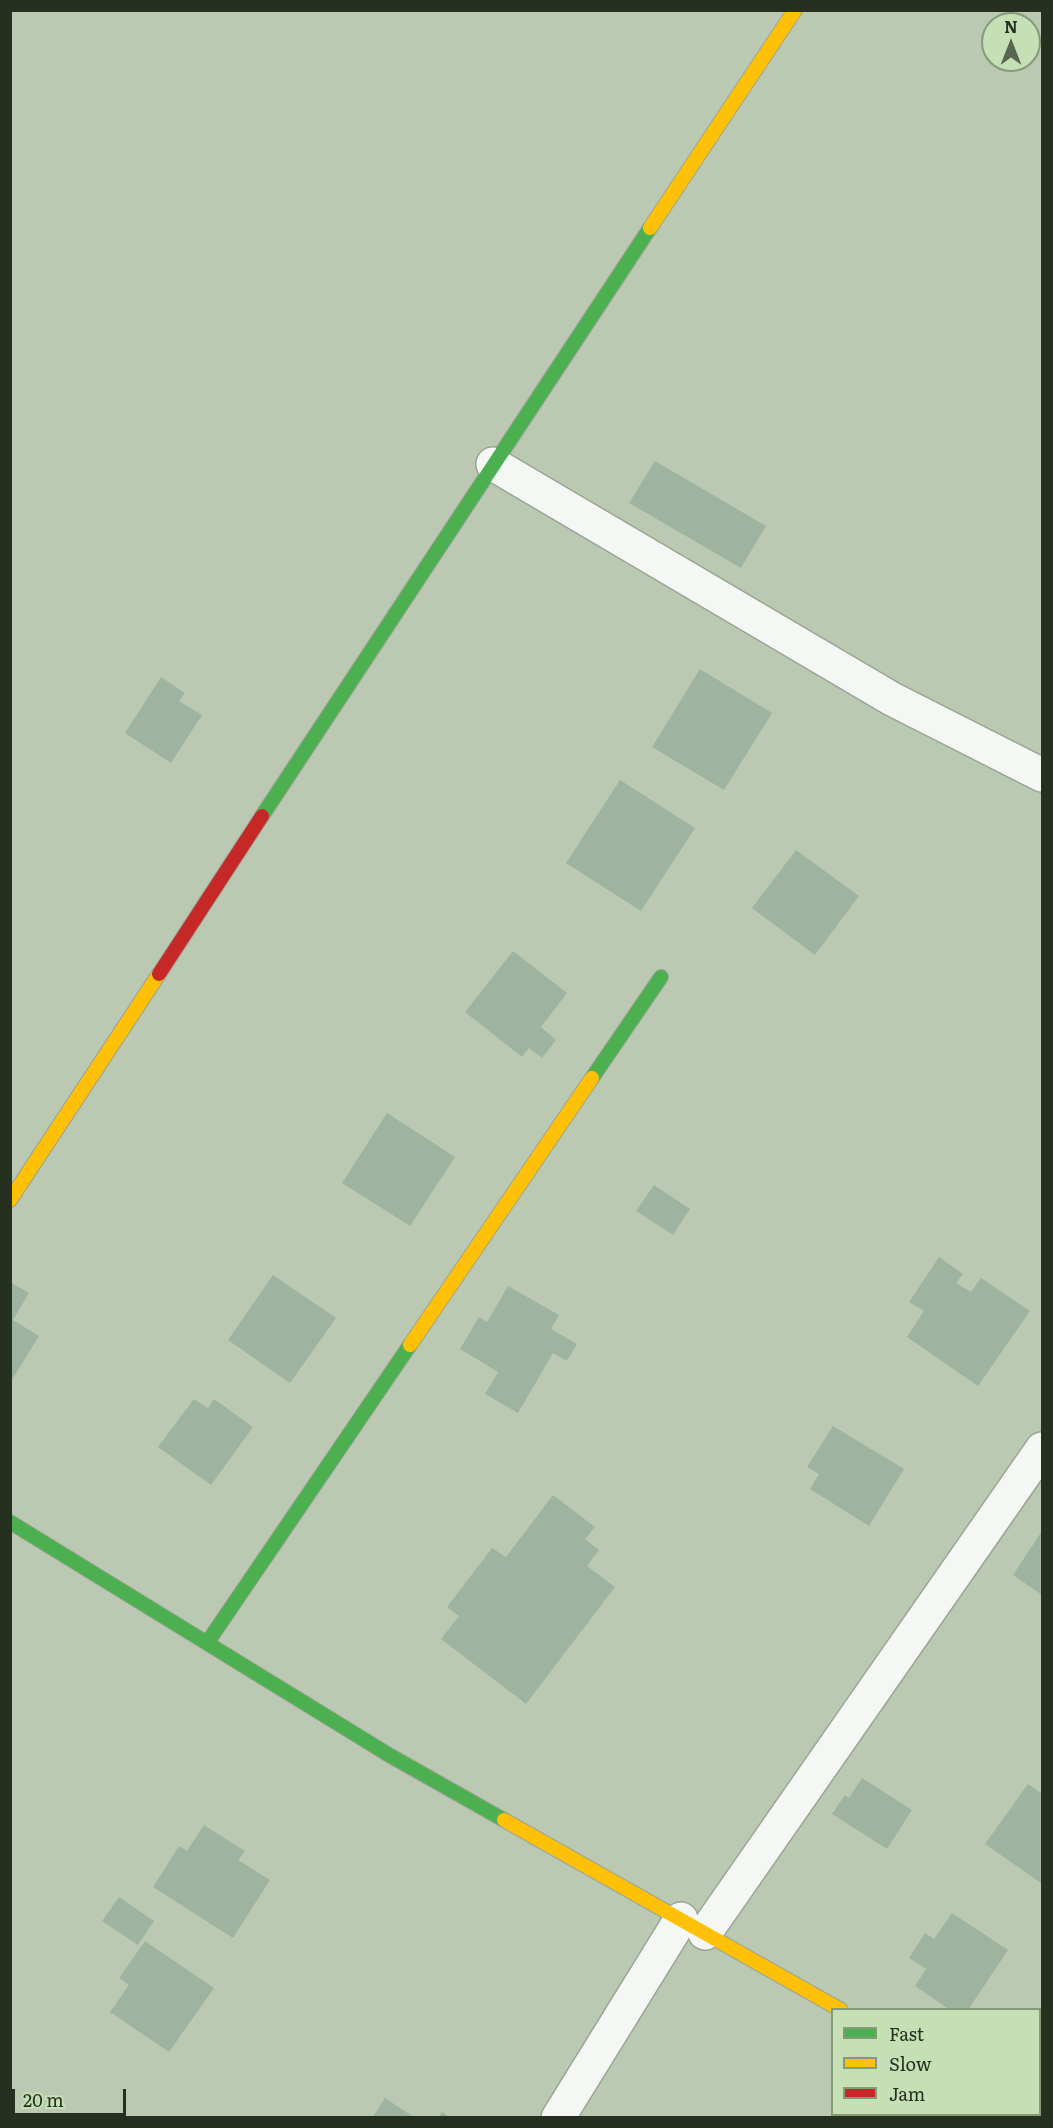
<!DOCTYPE html>
<style>
body{margin:0}
#map{position:relative;width:1053px;height:2128px;overflow:hidden;background:#bbc9b3;font-family:Literata,serif}
canvas{display:block}
.frame{position:absolute;inset:0;border:12px solid #263020;pointer-events:none}
.legend{position:absolute;left:831px;top:2008px;width:210px;height:108px;box-sizing:border-box;background:#c5e0b5;border:2px solid #859a79;margin:0;padding:8px 10px;list-style:none;font-size:18px;color:#263020}
.legend li{display:flex;align-items:center;gap:12px;height:30px}
.legend b{width:30px;border:2px solid #859a79}
.north{position:absolute;left:981px;top:12px;width:60px;height:60px;box-sizing:border-box;background:#c5e0b5;border:2px solid #859a79;border-radius:50%;rotate:0deg;font-size:16px;font-weight:700;line-height:24px;text-align:center;color:#263020}
.north::after{content:'';display:block;margin:auto;width:21px;height:27px;background:#5a6653;clip-path:polygon(50% 0,100% 100%,50% 72%,0 100%)}
.scale{position:absolute;left:12px;top:2089px;width:114px;height:27px;box-sizing:border-box;border:3px solid #263020;border-top:0;padding-left:8px;font-size:18px;line-height:21px;white-space:nowrap;color:#263020;-webkit-text-stroke:4px #c5e0b5;paint-order:stroke}
</style>
<div id="map">
<canvas width="1053" height="2128"></canvas>
<div class="frame"></div>
<ul class="legend">
<li><b style="height:8px;background:#4caf50"></b>Fast</li>
<li><b style="height:8px;background:#ffc107"></b>Slow</li>
<li><b style="height:8px;background:#c62828"></b>Jam</li>
</ul>
<div class="north">N</div>
<div class="scale">20 m</div>
</div>
<script>
const g = document.querySelector('canvas').getContext('2d');
g.lineJoin = 'round';
function fillPath(path, color) { g.fillStyle = color; g.fill(path, 'evenodd'); }
const shape = rows => new Path2D(rows.map(r => 'M' + r).join(''));
function trace(path, color, width, dash) { g.strokeStyle = color; g.lineWidth = width; g.lineCap = dash ? 'butt' : 'round'; g.setLineDash(dash || []); g.stroke(path); }
fillPath(shape([
 [655,461,766,526,741,568,629,503],
 [700,669,772,713,724,790,652,747],
 [161,677,185,693,179,701,202,715,171,763,125,733],
 [620,780,695,828,641,911,566,863],
 [796,850,859,896,815,955,752,908],
 [513,951,567,993,541,1027,556,1040,542,1058,529,1048,522,1057,465,1012],
 [387,1113,455,1157,410,1226,342,1183],
 [654,1185,690,1209,673,1235,636,1211],
 [939,1257,963,1274,956,1283,971,1292,981,1278,1030,1311,978,1386,907,1337,924,1311,909,1302],
 [273,1275,336,1318,290,1383,228,1340],
 [10,1282,29,1293,13,1320,39,1336,10,1383],
 [508,1286,559,1315,551,1329,577,1344,567,1361,553,1353,518,1413,485,1394,498,1372,460,1349,479,1317,487,1322],
 [194,1399,208,1408,214,1399,253,1427,211,1485,158,1447],
 [833,1426,904,1469,869,1526,810,1489,819,1474,807,1467],
 [553,1495,595,1527,585,1539,599,1550,587,1566,615,1587,526,1704,441,1639,459,1616,447,1607,492,1548,506,1557],
 [1042,1531,1042,1595,1013,1575],
 [862,1778,912,1810,887,1849,832,1814,845,1795,849,1798],
 [1028,1784,1042,1794,1041,1883,985,1844],
 [204,1825,245,1851,238,1860,270,1880,233,1938,153,1887,179,1846,187,1851],
 [119,1897,154,1921,138,1945,102,1921],
 [952,1913,1008,1950,968,2010,950,2010,915,1986,926,1969,909,1958,925,1933,934,1939],
 [145,1941,214,1988,169,2052,110,2012,129,1985,119,1978],
 [385,2098,415,2118,372,2118],
 [442,2112,451,2118,438,2118]
]), '#9eb4a0');
const street = shape([
 [493,464,892,699,1042,775],
 [705,1933,1042,1449],
 [1030,2114,1035,2118],
 [558,2118,681,1919],
 [962,2118,964,2114]
]);
const fast = shape([
 [262,816,650,228],
 [592,1078,661,977],
 [10,1522,389,1755,504,1820],
 [207,1643,410,1345]
]);
const slow = shape([
 [650,228,795,10],
 [10,1200,159,974],
 [410,1345,592,1078],
 [504,1820,841,2010]
]);
const jam = shape([
 [159,974,262,816]
]);
trace(street, '#99a593', 36);
trace(fast, '#99a593', 16);
trace(slow, '#99a593', 16);
trace(jam, '#99a593', 16);
trace(street, '#f5f7f4', 33);
trace(fast, '#4caf50', 14);
trace(slow, '#ffc107', 14);
trace(jam, '#c62828', 14);
</script>
